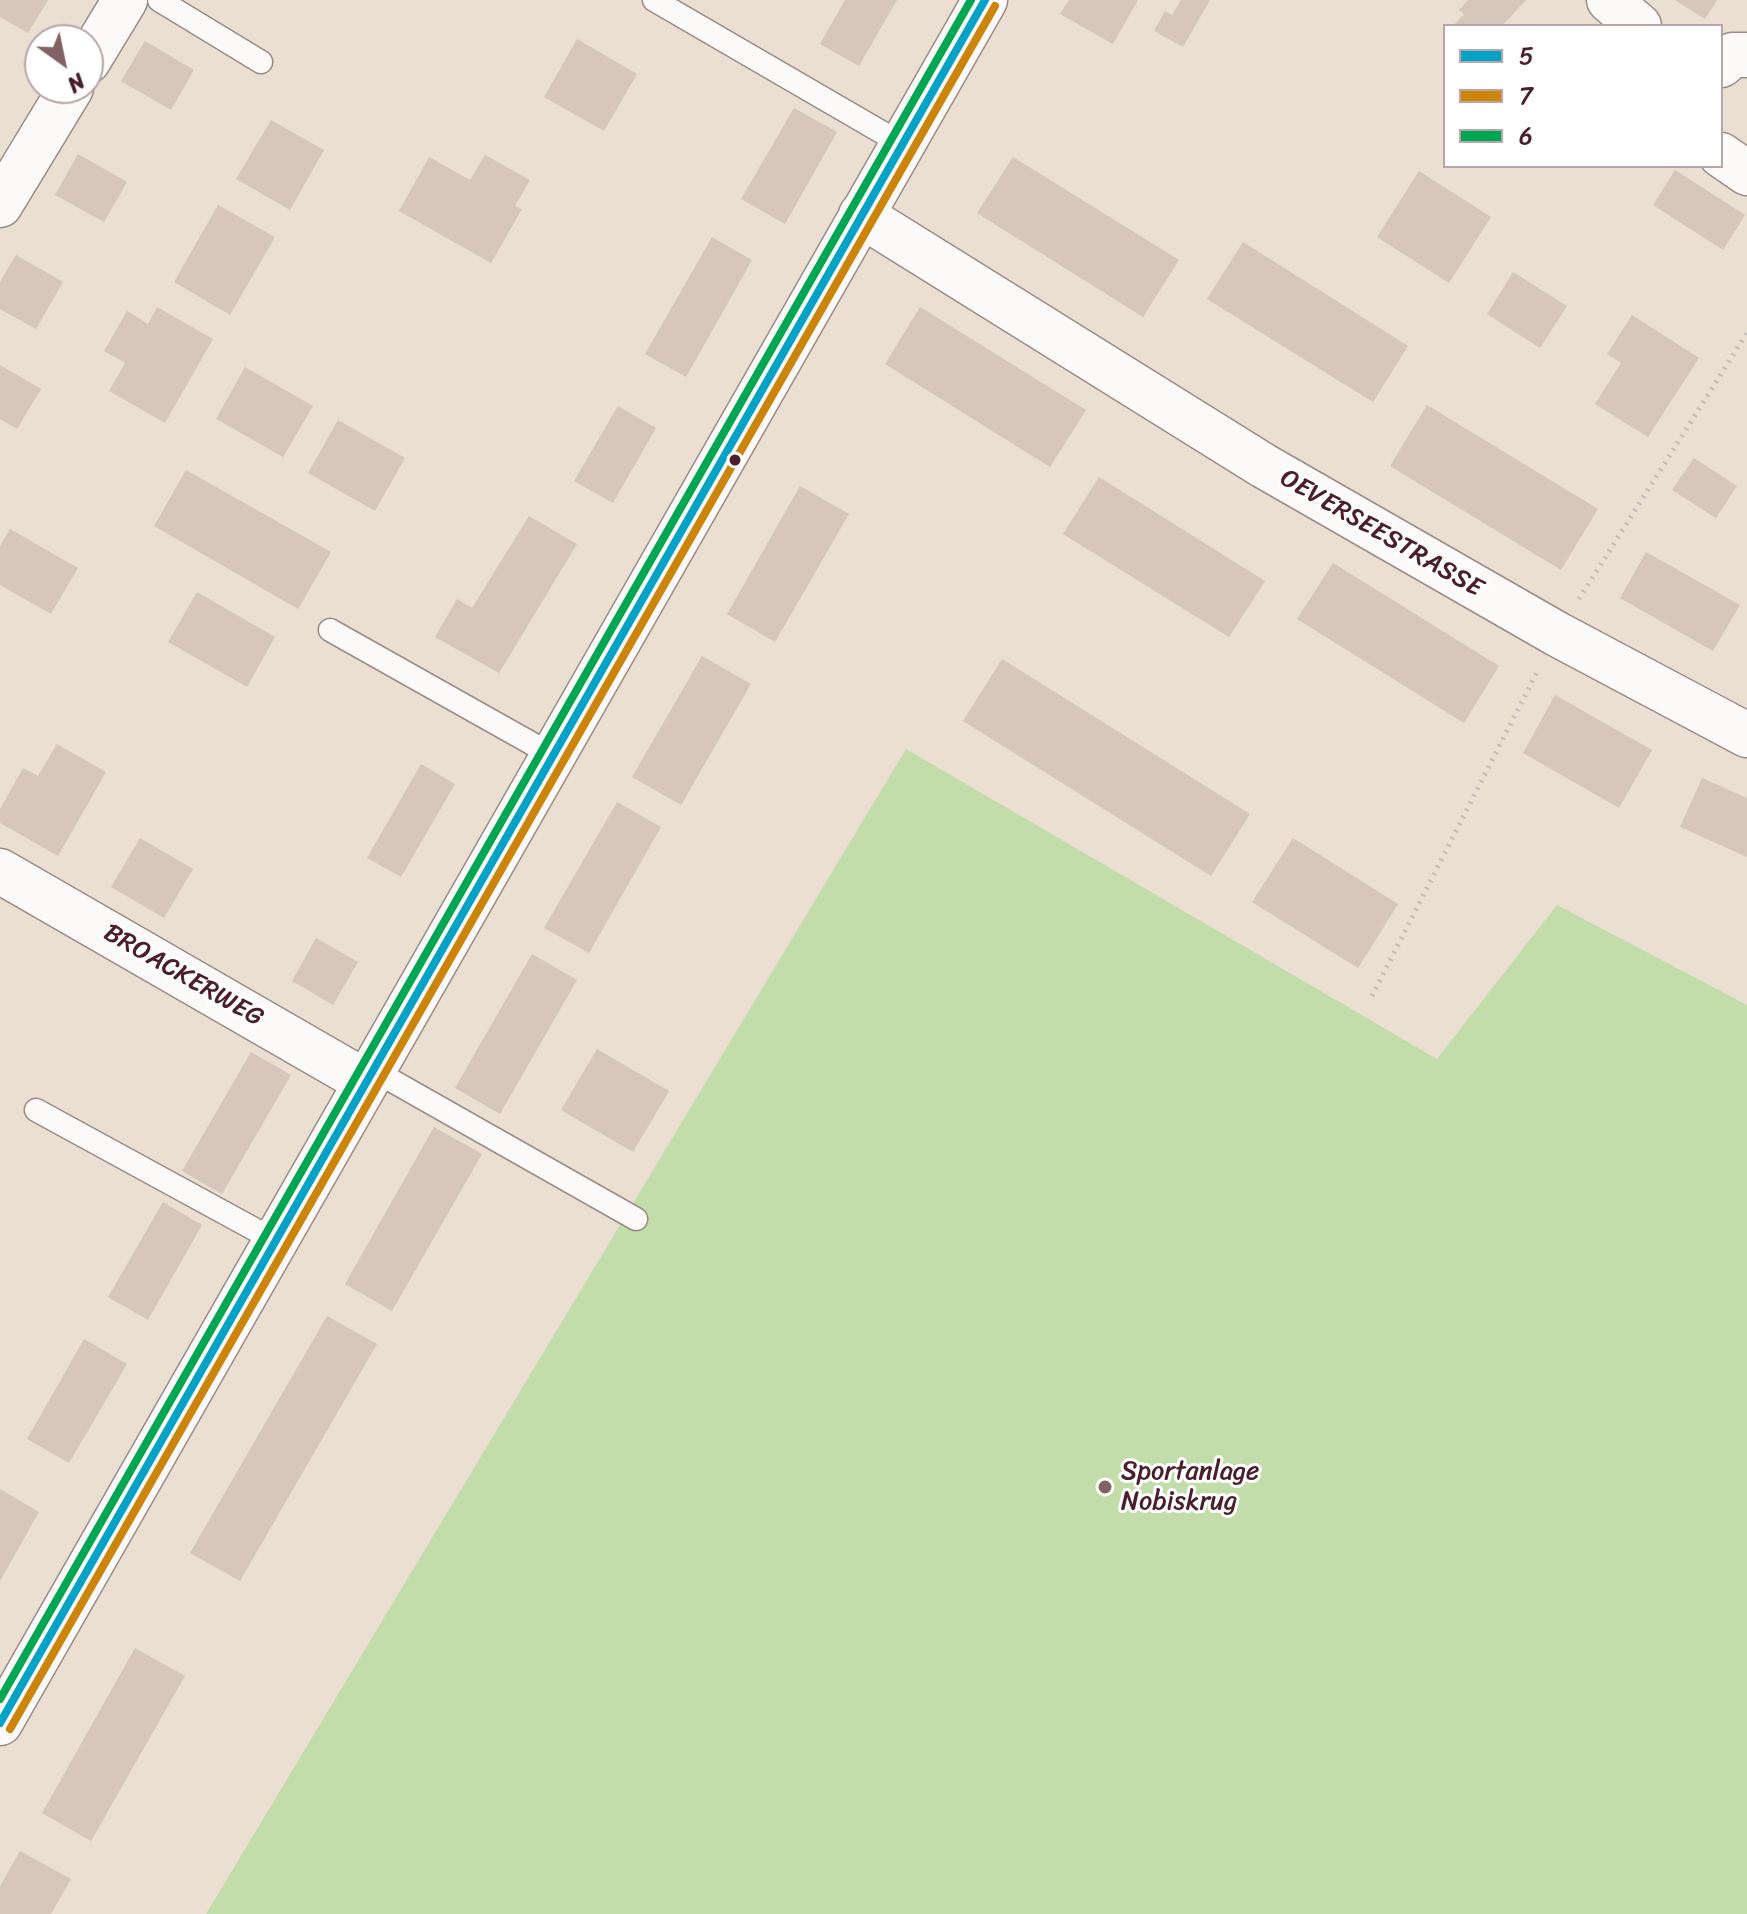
<!DOCTYPE html>
<style>
body{margin:0}
#map{position:relative;width:1747px;height:1914px;overflow:hidden;background:#eadfd0;font-family:Sriracha,sans-serif}
canvas{display:block}
.legend{position:absolute;left:1443px;top:24px;width:280px;height:144px;box-sizing:border-box;background:#fff;border:2px solid #b7a5aa;margin:0;padding:10px 14px;list-style:none;font-size:24px;color:#4a1f2b}
.legend li{display:flex;align-items:center;gap:16px;height:40px}
.legend b{width:40px;border:2px solid #b7a5aa}
.north{position:absolute;left:24px;top:24px;width:80px;height:80px;box-sizing:border-box;background:#fff;border:2px solid #b7a5aa;border-radius:50%;rotate:147deg;font-size:22px;font-weight:700;line-height:32px;text-align:center;color:#4a1f2b}
.north::after{content:'';display:block;margin:auto;width:28px;height:36px;background:#826265;clip-path:polygon(50% 0,100% 100%,50% 72%,0 100%)}
</style>
<div id="map">
<canvas width="1747" height="1914"></canvas>
<ul class="legend">
<li><b style="height:10px;background:#04a2c6"></b>5</li>
<li><b style="height:10px;background:#cc840b"></b>7</li>
<li><b style="height:10px;background:#00a651"></b>6</li>
</ul>
<div class="north">N</div>
</div>
<script>
const g = document.querySelector('canvas').getContext('2d');
g.lineJoin = 'round';
function fillPath(path, color) { g.fillStyle = color; g.fill(path, 'evenodd'); }
const shape = rows => new Path2D(rows.map(r => 'M' + r).join(''));
function trace(path, color, width, dash) { g.strokeStyle = color; g.lineWidth = width; g.lineCap = dash ? 'butt' : 'round'; g.setLineDash(dash || []); g.stroke(path); }
function drawText(font, color, halo, rows, align = 'center') {
  g.font = font + ' Sriracha,sans-serif'; g.lineWidth = 6; g.setLineDash([]); g.textBaseline = 'middle'; g.strokeStyle = halo; g.fillStyle = color; for (const [text, x, y, turn = 0] of rows) {
    g.save(); g.translate(x, y); g.rotate((+turn || 0) * Math.PI / 180); g.textAlign = isNaN(turn) ? turn : align; if (halo) g.strokeText(text, 0, 0); g.fillText(text, 0, 0); g.restore();
  }
}
fillPath(shape([
 [906,749,1437,1059,1557,905,1747,1005,1747,1914,206,1914]
]), '#c2dcaa');
fillPath(shape([
 [0,0,48,0,28,33,0,17],
 [845,0,897,0,859,66,820,44],
 [1069,0,1138,0,1113,44,1060,14],
 [1181,0,1210,0,1183,47,1154,31,1165,11,1172,15],
 [1468,0,1526,0,1502,26,1453,26,1464,14,1459,10],
 [1675,0,1717,0,1705,19],
 [577,39,637,74,604,131,544,97],
 [145,41,194,70,171,110,121,81],
 [794,108,837,132,785,224,741,199],
 [271,120,324,150,290,210,236,179],
 [78,154,127,182,104,222,55,195],
 [485,155,530,180,515,206,522,209,491,263,399,211,429,157,470,180],
 [1013,157,1179,260,1143,317,977,213],
 [1675,170,1745,215,1723,250,1653,205],
 [1419,171,1491,217,1449,283,1377,237],
 [218,205,275,237,230,315,174,282],
 [712,237,752,260,686,377,645,354],
 [1243,242,1408,346,1373,402,1207,299],
 [16,255,63,282,36,329,0,309,0,282],
 [1513,272,1567,306,1540,348,1487,314],
 [157,307,213,339,165,423,109,391,125,363,104,351,127,311,148,324],
 [920,307,1086,410,1050,467,885,364],
 [1632,315,1699,358,1648,437,1595,404,1621,363,1607,354],
 [0,365,41,389,17,429,0,419],
 [245,367,313,406,283,457,216,419],
 [1427,405,1598,509,1561,570,1390,466],
 [618,406,656,428,613,503,574,481],
 [338,420,405,458,375,511,308,473],
 [1694,458,1737,486,1716,518,1672,490],
 [186,470,331,552,298,609,154,526],
 [1099,477,1265,581,1229,637,1063,534],
 [800,486,849,514,775,642,727,614],
 [529,516,577,544,499,673,435,637,457,599,472,608],
 [10,529,78,568,51,614,0,585,0,546],
 [1646,552,1740,605,1713,651,1620,598],
 [1333,563,1499,666,1464,723,1297,619],
 [197,592,275,637,247,687,168,642],
 [702,656,751,684,681,805,632,777],
 [1002,659,1250,814,1211,876,963,721],
 [1555,695,1652,750,1619,808,1523,753],
 [57,744,106,772,58,856,0,823,0,809,23,768,38,776],
 [421,764,455,784,401,877,367,858],
 [1702,778,1747,798,1747,857,1680,827],
 [617,802,661,827,589,953,544,928],
 [140,838,193,869,164,918,111,887],
 [1293,838,1398,904,1358,968,1252,902],
 [316,938,358,962,333,1005,292,981],
 [532,954,577,980,500,1114,455,1088],
 [597,1049,669,1091,633,1152,561,1110],
 [251,1052,291,1075,222,1194,182,1171],
 [434,1127,482,1154,392,1311,345,1284],
 [163,1202,202,1225,148,1320,108,1297],
 [327,1316,377,1344,240,1581,190,1553],
 [84,1339,127,1364,69,1463,27,1439],
 [0,1489,39,1512,0,1581],
 [135,1648,185,1676,91,1841,42,1813],
 [20,1851,71,1879,51,1914,0,1914,0,1886]
]), '#d6c6bc');
const service = shape([
 [159,0,261,62],
 [654,0,902,144],
 [330,630,554,756],
 [373,1070,636,1219],
 [36,1110,276,1241]
]);
const minor = shape([
 [1609,0,1639,26],
 [88,61,125,0],
 [1721,65,1733,55,1747,55],
 [1721,155,1747,173],
 [0,205,71,88],
 [861,215,1264,466,1557,634,1747,735],
 [0,871,366,1082]
]);
const tertiary = shape([
 [0,1723,985,0]
]);
trace(service, '#998c87', 25);
trace(minor, '#998c87', 47);
trace(tertiary, '#998c87', 47);
trace(shape([
 [1579,599,1747,333],
 [1372,996,1538,670]
]), '#c3bcbb', 5, [2, 6]);
trace(service, '#fcfaf8', 22);
trace(minor, '#fcfaf8', 44);
trace(tertiary, '#fcfaf8', 44);
trace(shape([
 [0,1723,985,0]
]), '#04a2c6', 8);
trace(shape([
 [10,1729,995,6]
]), '#cc840b', 8);
trace(shape([
 [0,1699,971,0]
]), '#00a651', 8);
for (const [x, y, r, color] of [
 [735,460,7,"#4a1f2b"],
 [1105,1487,8,"#826265"]
]) { const dot = new Path2D(); dot.arc(x, y, r, 0, 2 * Math.PI); g.fillStyle = color; g.fill(dot); trace(dot, '#fff', 3); }
drawText('26px', '#4a1f2b', '#fff', [
 ["OEVERSEESTRASSE",1381,534,30],
 ["BROACKERWEG",183,976,30]
]);
drawText('26px', '#4a1f2b', '#fff', [
 ["Sportanlage",1121,1472],
 ["Nobiskrug",1121,1502]
], 'left');
</script>
